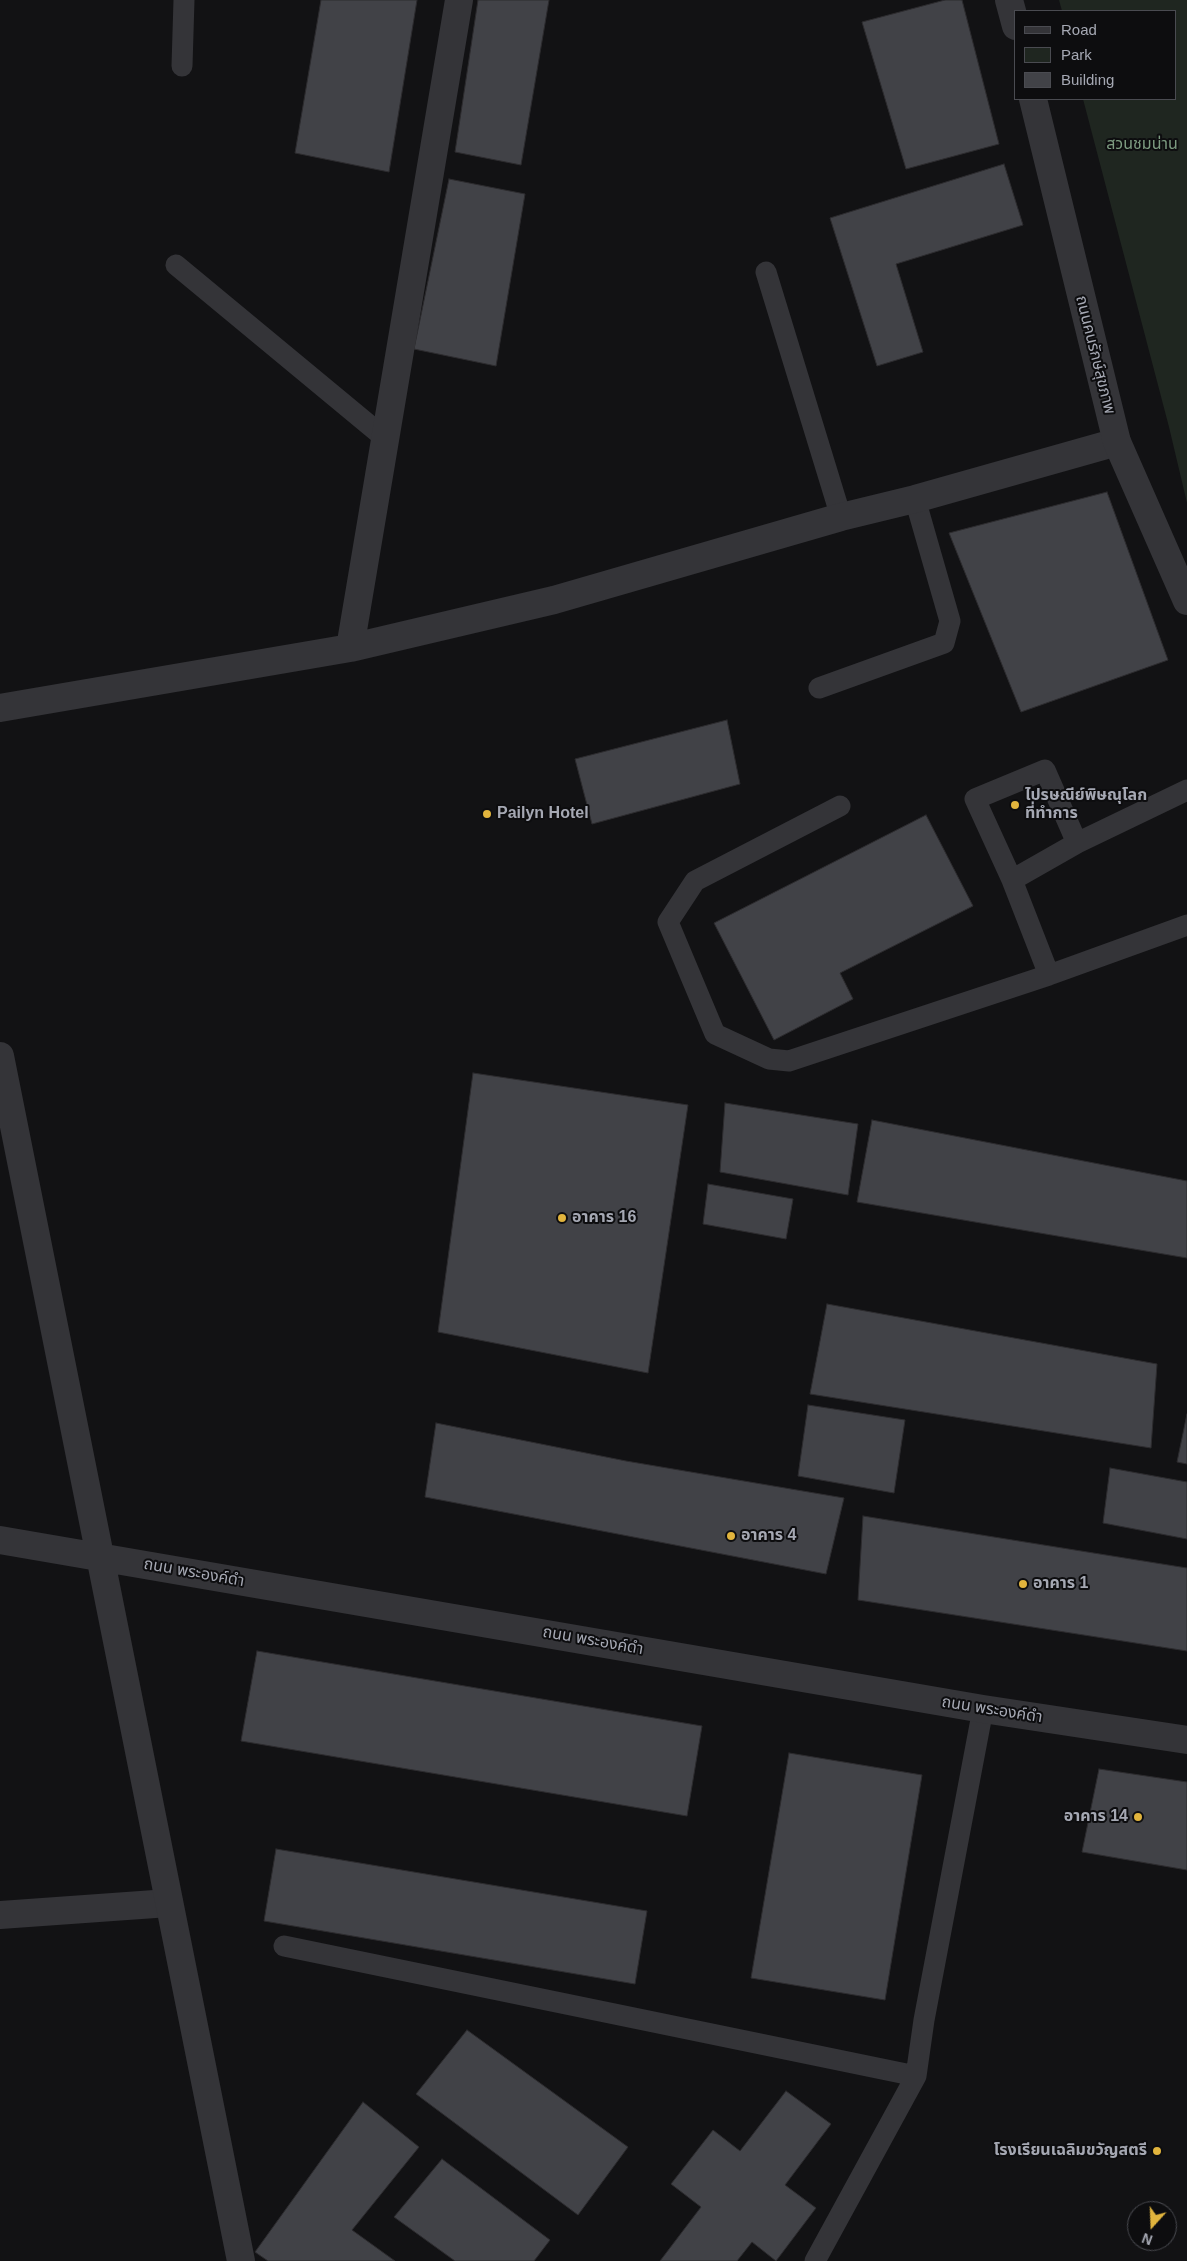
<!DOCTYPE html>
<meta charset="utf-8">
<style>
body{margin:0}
#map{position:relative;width:1187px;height:2261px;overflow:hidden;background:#121214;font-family:Helvetica,sans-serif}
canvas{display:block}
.legend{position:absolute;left:1014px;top:10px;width:162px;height:90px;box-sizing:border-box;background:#0d0d0f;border:1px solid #4a4b51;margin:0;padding:6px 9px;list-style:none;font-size:15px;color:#a5a8b3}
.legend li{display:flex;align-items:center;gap:10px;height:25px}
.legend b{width:25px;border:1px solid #4a4b51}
.north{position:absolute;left:1127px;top:2201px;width:50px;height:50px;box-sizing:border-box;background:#0d0d0f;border:1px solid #4a4b51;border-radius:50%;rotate:200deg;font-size:14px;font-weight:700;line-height:20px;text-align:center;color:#a5a8b3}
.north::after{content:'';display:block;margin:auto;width:18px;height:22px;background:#e1b43d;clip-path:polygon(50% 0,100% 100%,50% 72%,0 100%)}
</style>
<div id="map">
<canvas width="1187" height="2261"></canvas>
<ul class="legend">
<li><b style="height:6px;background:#343438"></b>Road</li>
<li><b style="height:14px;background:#1f2620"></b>Park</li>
<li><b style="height:14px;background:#414247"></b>Building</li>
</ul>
<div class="north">N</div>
</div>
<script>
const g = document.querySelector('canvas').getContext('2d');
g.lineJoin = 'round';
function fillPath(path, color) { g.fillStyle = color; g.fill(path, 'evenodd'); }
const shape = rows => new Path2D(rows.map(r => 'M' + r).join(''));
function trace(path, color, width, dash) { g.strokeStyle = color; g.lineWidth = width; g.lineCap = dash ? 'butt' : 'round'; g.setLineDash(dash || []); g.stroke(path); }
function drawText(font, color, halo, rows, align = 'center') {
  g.font = font + ' Helvetica,"Noto Sans Thai",sans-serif'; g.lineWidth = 4; g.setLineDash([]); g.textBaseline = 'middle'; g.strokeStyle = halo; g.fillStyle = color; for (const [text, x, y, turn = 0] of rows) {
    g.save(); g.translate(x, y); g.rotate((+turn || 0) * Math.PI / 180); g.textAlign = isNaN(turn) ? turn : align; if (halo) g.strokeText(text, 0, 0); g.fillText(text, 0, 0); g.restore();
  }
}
fillPath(shape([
 [1059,0,1187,0,1187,503,1169,427,1083,99,1176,99,1176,11,1062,11]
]), '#1f2620');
const building = shape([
 [321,0,417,0,389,172,295,153,321,0],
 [478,0,549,0,521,165,455,152,478,0],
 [945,0,962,0,999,144,906,169,862,22,945,0],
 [1004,164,1023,225,896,264,923,352,877,366,830,218,1004,164],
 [449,179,525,194,496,366,414,349,449,179],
 [1107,492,1168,660,1021,712,949,533,1107,492],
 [727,720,740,784,592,824,575,759,727,720],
 [926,815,973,906,840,973,853,999,774,1040,714,923,926,815],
 [473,1073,688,1105,648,1373,438,1332,473,1073],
 [725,1103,858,1124,848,1195,720,1172,725,1103],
 [872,1120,1187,1181,1187,1258,857,1202,872,1120],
 [708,1184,793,1199,786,1239,703,1224,708,1184],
 [827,1304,1157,1364,1151,1448,810,1394,827,1304],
 [808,1405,905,1420,894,1493,798,1476,808,1405],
 [1187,1414,1187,1464,1177,1462,1187,1414],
 [436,1423,626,1461,844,1498,826,1574,425,1497,436,1423],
 [1110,1468,1187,1482,1187,1539,1103,1523,1110,1468],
 [863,1516,1187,1568,1187,1651,858,1600,863,1516],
 [257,1651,702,1726,687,1816,241,1741,257,1651],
 [789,1753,922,1775,885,2000,751,1978,789,1753],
 [1099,1769,1187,1782,1187,1870,1082,1852,1099,1769],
 [276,1849,647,1911,635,1984,264,1921,276,1849],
 [467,2030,628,2147,578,2215,416,2094,467,2030],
 [786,2091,831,2124,785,2185,816,2208,776,2261,752,2242,737,2261,660,2261,701,2207,671,2184,713,2130,740,2151,786,2091],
 [363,2102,419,2147,352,2230,395,2261,268,2261,255,2252,363,2102],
 [442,2159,550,2240,534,2261,455,2261,394,2217,442,2159]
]);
fillPath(building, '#414247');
trace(building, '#2d2c2f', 1);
trace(shape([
 [182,66,184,0],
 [176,265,386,439],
 [766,272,841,517],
 [819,688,944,643,950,621,915,499],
 [840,806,695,881,668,922,715,1034,769,1059,789,1061,1049,975,1187,925],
 [1012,880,1077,843,1187,790],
 [1049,975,1012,880,975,799,1045,770,1077,843],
 [284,1946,916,2076],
 [815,2261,916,2076,924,2020,983,1709]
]), '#343438', 21);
trace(shape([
 [350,648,459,0],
 [0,708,350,648,554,600,841,517,915,499,1117,442],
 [0,1915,169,1903]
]), '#343438', 28);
trace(shape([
 [1009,0,1016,26],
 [1033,99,1117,442,1187,601],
 [0,1056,241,2261],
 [0,1540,983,1709,1187,1740]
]), '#343438', 28);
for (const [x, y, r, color] of [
 [1015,805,5,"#e1b43d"],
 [487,814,5,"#e1b43d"],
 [562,1218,5,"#e1b43d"],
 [731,1536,5,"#e1b43d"],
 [1023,1584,5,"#e1b43d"],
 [1138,1817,5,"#e1b43d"],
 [1157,2151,5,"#e1b43d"]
]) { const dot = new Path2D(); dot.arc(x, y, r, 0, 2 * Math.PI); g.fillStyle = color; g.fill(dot); trace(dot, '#0d0d0f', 2); }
drawText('16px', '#7d9c81', '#0d0d0f', [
 ["สวนชมน่าน",1142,145]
]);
drawText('16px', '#a5a8b3', '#0d0d0f', [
 ["ถนนคนรักษ์สุขภาพ",1095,355,76],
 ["ถนน พระองค์ดำ",194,1573,10],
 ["ถนน พระองค์ดำ",593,1641,10],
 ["ถนน พระองค์ดำ",992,1710,9]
]);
drawText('bold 16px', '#a5a8b3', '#0d0d0f', [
 ["ไปรษณีย์พิษณุโลก",1025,796],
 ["ที่ทำการ",1025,814],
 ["Pailyn Hotel",497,814],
 ["อาคาร 16",572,1218],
 ["อาคาร 4",741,1536],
 ["อาคาร 1",1033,1584],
 ["อาคาร 14",1128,1817,"right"],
 ["โรงเรียนเฉลิมขวัญสตรี",1147,2151,"right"]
], 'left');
</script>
